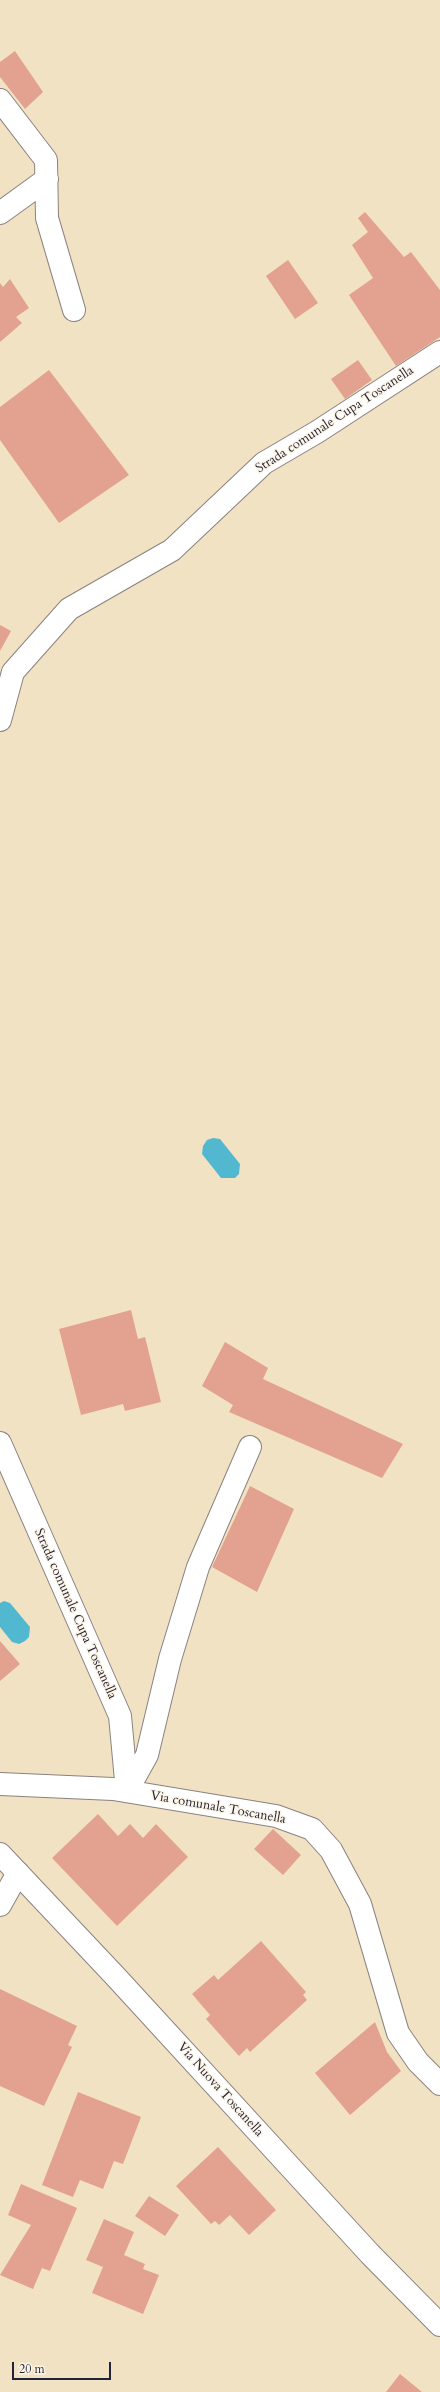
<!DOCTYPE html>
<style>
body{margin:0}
#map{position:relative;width:440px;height:2392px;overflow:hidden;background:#f2e2c4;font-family:Cardo,serif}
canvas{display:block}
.scale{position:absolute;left:12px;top:2362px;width:99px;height:18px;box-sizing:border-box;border:2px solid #22223b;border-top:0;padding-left:5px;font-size:12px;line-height:14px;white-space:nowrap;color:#22223b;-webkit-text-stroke:3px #fcf5e5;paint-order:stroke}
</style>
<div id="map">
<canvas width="440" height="2392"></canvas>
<div class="scale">20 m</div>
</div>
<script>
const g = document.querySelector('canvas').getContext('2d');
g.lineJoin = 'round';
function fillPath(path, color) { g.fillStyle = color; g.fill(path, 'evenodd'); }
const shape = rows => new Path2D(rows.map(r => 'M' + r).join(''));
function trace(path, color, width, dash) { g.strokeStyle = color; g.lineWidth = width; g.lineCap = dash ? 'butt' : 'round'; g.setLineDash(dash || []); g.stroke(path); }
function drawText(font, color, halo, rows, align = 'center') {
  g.font = font + ' Cardo,serif'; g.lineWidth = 3; g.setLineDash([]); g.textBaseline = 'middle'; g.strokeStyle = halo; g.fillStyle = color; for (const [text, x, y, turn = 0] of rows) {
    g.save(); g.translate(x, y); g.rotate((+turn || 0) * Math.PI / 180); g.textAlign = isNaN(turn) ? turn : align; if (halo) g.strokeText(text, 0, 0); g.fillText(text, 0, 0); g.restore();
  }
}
fillPath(shape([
 [213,1138,220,1139,240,1164,239,1174,235,1178,221,1178,202,1154,203,1146,207,1140],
 [4,1601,10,1603,30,1627,29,1637,25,1641,19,1644,12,1642,0,1627,0,1603]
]), '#52b8d0');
fillPath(shape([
 [15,51,43,92,25,109,0,77,0,62],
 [365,212,404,257,411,252,440,290,440,337,396,366,349,295,373,278,352,245,368,232,358,218],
 [288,260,318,303,295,319,266,276],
 [10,279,29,308,16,317,22,323,0,342,0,283,3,287],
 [358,360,372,380,345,399,331,379],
 [49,370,129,475,59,523,0,440,0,407],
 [0,625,11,631,0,651],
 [131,1310,138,1339,145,1337,161,1402,125,1411,123,1404,81,1415,59,1329],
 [225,1342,268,1368,263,1379,403,1444,382,1478,229,1412,233,1405,202,1386],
 [250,1486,294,1509,257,1592,212,1567],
 [0,1641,20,1664,0,1681],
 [98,1814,118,1836,130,1824,143,1838,156,1824,188,1857,117,1926,52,1858],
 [273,1829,301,1855,283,1875,254,1849],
 [261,1941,306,1992,303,1995,307,2000,250,2052,247,2048,239,2056,206,2019,210,2015,192,1994,214,1975,218,1980],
 [0,1989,77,2026,68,2045,72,2047,44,2106,0,2086],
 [375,2022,387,2052,401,2071,350,2115,315,2073],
 [78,2092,141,2117,123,2164,114,2161,103,2189,80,2180,73,2197,42,2185],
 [218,2147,276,2210,249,2235,230,2215,219,2225,215,2221,211,2224,176,2186],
 [21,2184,77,2208,50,2271,42,2268,33,2289,0,2275,31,2225,8,2215],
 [149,2196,179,2215,165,2236,135,2216],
 [104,2219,134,2232,124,2255,145,2264,143,2269,159,2275,143,2314,92,2293,103,2267,86,2260],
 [400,2374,422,2392,386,2392]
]), '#e3a190');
const minor = shape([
 [0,100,46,160,47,218,74,310],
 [0,213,47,179],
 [0,720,13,672,69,609,172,550,264,463,317,432,440,352],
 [0,1443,120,1716,127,1791],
 [0,1784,113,1789,276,1816,312,1829,331,1850,360,1904,398,2033,418,2062,440,2084],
 [127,1791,147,1755,170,1659,198,1567,250,1447],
 [0,1905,18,1873]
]);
const major = shape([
 [0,1854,116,1977,370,2254,440,2325]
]);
trace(minor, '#8a8280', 24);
trace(major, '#8a8280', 24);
trace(minor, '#fff', 22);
trace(major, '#fff', 22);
drawText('13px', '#22223b', '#fcf5e5', [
 ["Strada comunale Cupa Toscanella",335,420,-33],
 ["Strada comunale Cupa Toscanella",75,1614,66],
 ["Via comunale Toscanella",218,1808,10],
 ["Via Nuova Toscanella",220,2090,48]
]);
</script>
